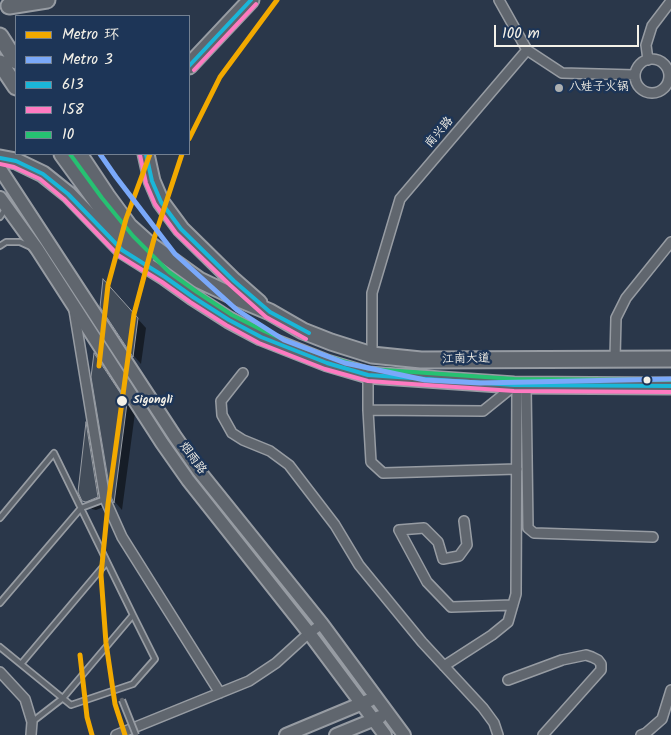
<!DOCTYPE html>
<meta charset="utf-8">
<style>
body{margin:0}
#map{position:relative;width:671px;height:735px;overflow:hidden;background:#2a374a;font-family:Kalam,"LXGW WenKai TC",sans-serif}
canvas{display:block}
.legend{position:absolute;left:15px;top:15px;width:175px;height:140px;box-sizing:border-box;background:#1d3557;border:1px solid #738091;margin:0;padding:6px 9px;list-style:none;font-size:15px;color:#f4f1e8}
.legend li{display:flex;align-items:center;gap:10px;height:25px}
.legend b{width:25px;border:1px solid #738091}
.scale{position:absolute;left:494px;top:25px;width:145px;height:22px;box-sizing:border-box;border:2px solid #f4f1e8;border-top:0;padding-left:6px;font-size:15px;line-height:18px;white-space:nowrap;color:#f4f1e8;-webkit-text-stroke:4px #1d3557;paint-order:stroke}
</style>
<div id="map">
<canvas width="671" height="735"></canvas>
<ul class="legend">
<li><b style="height:6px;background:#f2a900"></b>Metro 环</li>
<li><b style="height:6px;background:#7aa9fa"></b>Metro 3</li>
<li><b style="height:6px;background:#1ab6d8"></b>613</li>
<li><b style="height:6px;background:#fe7ac1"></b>158</li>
<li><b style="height:6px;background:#26c172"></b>10</li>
</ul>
<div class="scale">100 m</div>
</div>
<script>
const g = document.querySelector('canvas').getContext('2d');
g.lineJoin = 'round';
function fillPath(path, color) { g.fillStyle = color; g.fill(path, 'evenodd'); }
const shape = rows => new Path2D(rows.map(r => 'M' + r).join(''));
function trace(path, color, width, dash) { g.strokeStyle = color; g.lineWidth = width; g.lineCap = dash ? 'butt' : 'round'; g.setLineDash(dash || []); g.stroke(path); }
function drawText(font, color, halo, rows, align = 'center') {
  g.font = font + ' Kalam,"LXGW WenKai TC",sans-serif'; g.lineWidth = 5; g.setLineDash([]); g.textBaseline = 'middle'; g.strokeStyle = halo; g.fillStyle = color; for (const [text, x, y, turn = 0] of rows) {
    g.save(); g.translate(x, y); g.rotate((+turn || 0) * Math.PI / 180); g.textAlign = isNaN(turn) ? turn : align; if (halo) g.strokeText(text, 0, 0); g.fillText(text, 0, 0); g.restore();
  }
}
fillPath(shape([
 [111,289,146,328,141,364,134,356,101,306],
 [95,356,103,363,135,413,122,510,115,502,112,497],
 [87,424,94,432,106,506,96,510,92,509,83,500,79,492]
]), '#0007');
const building = shape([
 [103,279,138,318,133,357,100,307,103,279],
 [94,353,127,403,114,503,111,497,91,377,94,353],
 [86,422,98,497,86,502,82,501,78,492,86,422]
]);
fillPath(building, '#424c59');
trace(building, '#979ca3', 1);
const service = shape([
 [0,217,6,208],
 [0,246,6,242,20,242,31,247],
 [0,518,54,453,133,615,63,698,32,722],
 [0,603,81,508,105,499],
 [0,647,71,705,133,684,155,659,133,615],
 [21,664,107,562]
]);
const minor = shape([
 [499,0,527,50],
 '635 76a17 17 0 1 1 34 0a17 17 0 1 1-34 0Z',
 [648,60,646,45,652,26,671,1],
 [74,310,105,499,122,537,220,693],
 [372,355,372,293,400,199,527,50,562,73,635,75],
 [615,358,616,318,626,298,671,242],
 [243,373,221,401,222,415,232,433,243,440,270,451,289,465,335,525,359,565,422,642,483,708,494,723,498,735],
 [368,375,368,410,371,462,383,473,517,469],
 [526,386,528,528,534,533,653,537],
 [368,410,483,411,514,386],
 [464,521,467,545,459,556,443,559,438,542,424,528,399,530,427,582,451,607,513,605],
 [444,666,492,635,508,622,516,594,517,385],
 [0,672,25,699,32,722,31,735],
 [508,680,562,660,586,655,592,657,598,660,601,664,601,670,543,735],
 [116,735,249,681,276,663,309,633,322,624],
 [641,735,646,733,662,719,671,690]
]);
const secondary = shape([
 [0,169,174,435,199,471,322,624,404,735],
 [0,198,37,249,162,443,188,480,309,633,385,735],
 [286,735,370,700],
 [336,735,380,717]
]);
const trunk = shape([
 [9,6,47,0],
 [0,36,16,61],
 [0,63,16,87],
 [189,66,251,0],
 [62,154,97,202,128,240,146,258],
 [79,154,107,196,129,226,149,244,199,280,237,298,270,312,303,331,331,342,372,355,421,360,671,359],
 [146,154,152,181,161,202,181,229,234,281,259,303],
 [0,158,16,161,43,174,68,194,122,250,165,277,193,297,229,320,261,337,327,363,368,375,514,385,671,386]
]);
trace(service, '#979ca3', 8);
trace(minor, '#979ca3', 12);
trace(secondary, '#979ca3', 16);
trace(trunk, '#979ca3', 19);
trace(service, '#60666e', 4.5);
trace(minor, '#60666e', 9);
trace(secondary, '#60666e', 12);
trace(trunk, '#60666e', 15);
const serviceBridge = shape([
 [122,700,136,735]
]);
trace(serviceBridge, '#979ca3', 8, []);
trace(serviceBridge, '#60666e', 4.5);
trace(shape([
 [189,66,251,0],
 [146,154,152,181,161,202,181,229,234,281,270,312,309,333],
 [0,158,16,161,43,174,68,194,122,250,165,277,193,297,229,320,261,337,327,363,368,375,514,385,671,386]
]), '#1ab6d8', 4);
trace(shape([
 [194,70,256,4],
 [140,155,146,183,155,204,176,233,230,285,266,317,306,339],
 [0,164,14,167,40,179,64,199,118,255,162,282,190,302,226,325,259,343,325,369,368,381,514,391,671,392]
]), '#fe7ac1', 4);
trace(shape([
 [70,154,102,198,133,236,169,272,197,292,232,315,264,331,299,346,329,357,369,369,514,379,671,380]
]), '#26c172', 4);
trace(shape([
 [189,139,220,77,277,0],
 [99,366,108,285,126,219,150,154],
 [80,655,87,717,92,735],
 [125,735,115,704,106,643,101,575,108,504,134,314,154,239,182,154]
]), '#f2a900', 5);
trace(shape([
 [100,154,116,177,175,254,237,310,284,340,345,363,425,380,480,383,671,379]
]), '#7aa9fa', 5);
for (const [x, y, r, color] of [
 [559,88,5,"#adb0b1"],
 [647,380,4.5,"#f4f1e8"],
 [122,401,6,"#f4f1e8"]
]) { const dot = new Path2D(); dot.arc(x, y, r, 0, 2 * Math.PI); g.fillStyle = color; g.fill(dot); trace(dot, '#1d3557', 2); }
drawText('12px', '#f4f1e8', '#1d3557', [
 ["八娃子火锅",569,88]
], 'left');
drawText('12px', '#f4f1e8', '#1d3557', [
 ["南兴路",440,133,-50],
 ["江南大道",466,360,-1],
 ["烟雨路",192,459,54]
]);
drawText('bold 12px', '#f4f1e8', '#1d3557', [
 ["Sigongli",133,401]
], 'left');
</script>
